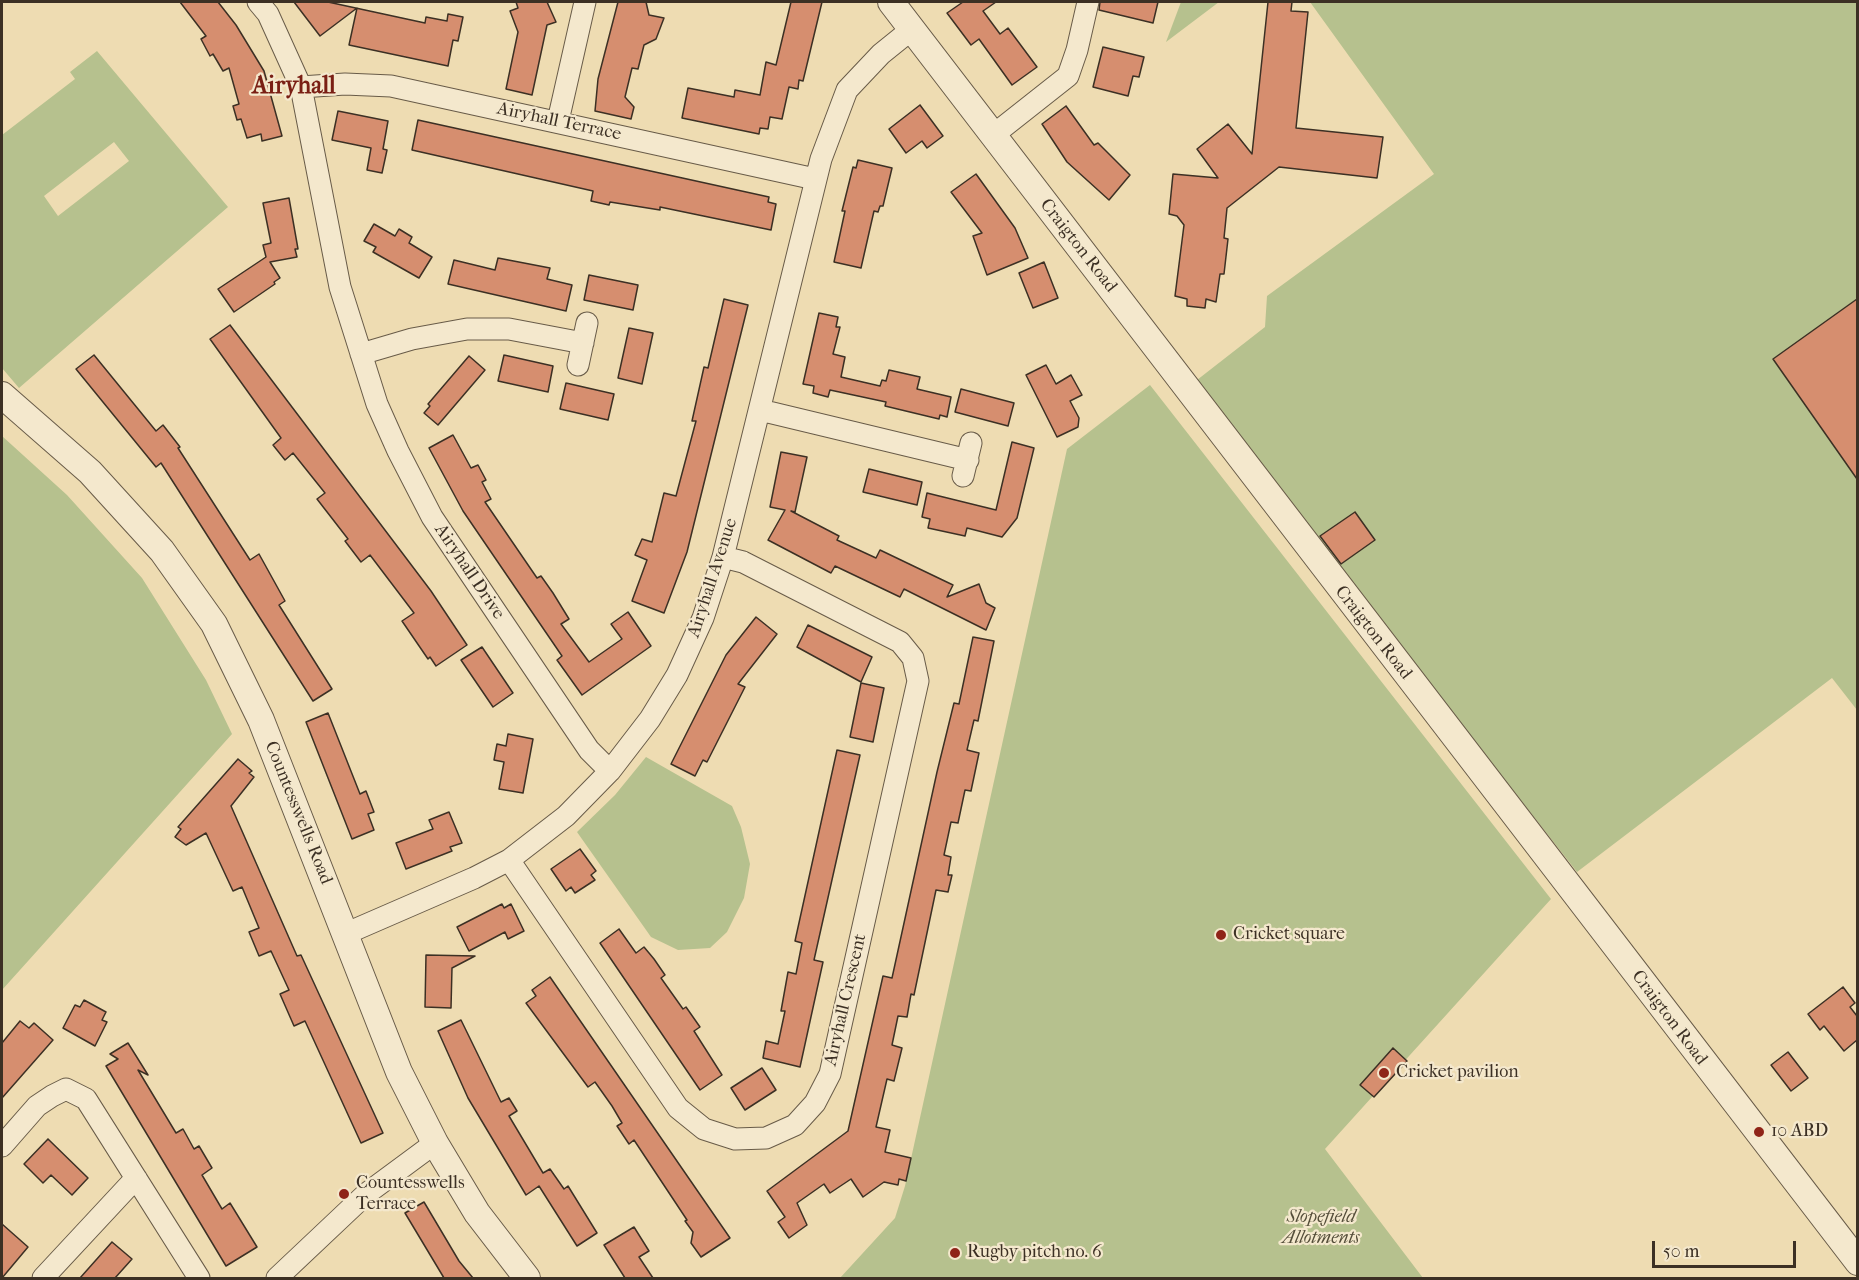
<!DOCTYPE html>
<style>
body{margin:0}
#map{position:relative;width:1859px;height:1280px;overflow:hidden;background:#eedcb2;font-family:"IM FELL French Canon",serif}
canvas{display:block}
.frame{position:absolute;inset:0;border:3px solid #3c3024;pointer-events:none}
.scale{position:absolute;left:1652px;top:1241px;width:144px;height:27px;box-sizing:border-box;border:3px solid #3c3024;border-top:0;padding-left:8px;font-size:18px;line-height:21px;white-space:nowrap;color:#3c3024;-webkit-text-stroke:4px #f4e8cd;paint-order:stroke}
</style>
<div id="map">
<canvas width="1859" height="1280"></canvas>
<div class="frame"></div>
<div class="scale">50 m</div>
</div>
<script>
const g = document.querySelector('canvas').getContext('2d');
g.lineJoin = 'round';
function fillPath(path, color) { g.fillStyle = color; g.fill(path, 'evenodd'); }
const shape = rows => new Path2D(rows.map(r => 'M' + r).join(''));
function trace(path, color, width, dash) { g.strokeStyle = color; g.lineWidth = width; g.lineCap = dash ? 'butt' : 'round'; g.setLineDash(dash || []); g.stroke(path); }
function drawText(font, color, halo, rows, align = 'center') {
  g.font = font + ' "IM FELL French Canon",serif'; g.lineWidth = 4.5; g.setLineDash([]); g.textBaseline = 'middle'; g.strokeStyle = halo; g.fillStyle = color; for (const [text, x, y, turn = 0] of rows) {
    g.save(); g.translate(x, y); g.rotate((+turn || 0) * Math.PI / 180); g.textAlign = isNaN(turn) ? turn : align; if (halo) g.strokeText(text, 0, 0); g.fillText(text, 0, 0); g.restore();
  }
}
fillPath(shape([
 [1181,2,1219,2,1166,42],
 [1310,2,1857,2,1857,710,1832,678,1577,872,1337,566,1197,380,1265,327,1267,296,1434,174],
 [97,51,228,207,19,388,2,368,2,135,75,79,70,72],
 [114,142,129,161,58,216,44,196],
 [1150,385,1551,899,1325,1149,1423,1278,840,1278,895,1218,905,1186,1067,449],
 [2,436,67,495,142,578,206,680,232,734,2,990],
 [646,757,732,806,741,827,750,864,744,898,727,932,710,948,678,950,651,937,577,832,615,795]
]), '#b6c18e');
const building = shape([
 [180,2,218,2,236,25,264,71,282,136,262,141,261,134,247,138,241,119,237,120,233,106,239,104,229,68,223,71,213,54,210,56,201,39,206,36,180,2],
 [294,2,328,2,425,23,426,17,447,21,448,14,463,17,458,41,453,40,448,66,349,45,357,8,320,36,294,2],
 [516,2,547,2,556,22,547,25,532,95,506,89,518,32,510,11,518,8,516,2],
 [618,2,646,2,649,15,664,18,656,39,644,45,638,69,632,68,625,97,634,107,631,119,595,111,598,79,618,2],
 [791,2,822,2,803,81,799,80,798,89,789,87,782,119,770,117,768,129,760,128,759,134,682,118,688,88,734,97,735,90,760,95,766,62,776,65,791,2],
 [963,2,996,2,983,11,1000,34,1008,28,1037,67,1012,85,979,39,971,45,947,13,963,2],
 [1100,2,1158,2,1153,23,1099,10,1100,2],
 [1268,2,1292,2,1291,11,1308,12,1296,128,1383,137,1377,178,1279,167,1227,208,1224,238,1228,239,1224,274,1220,274,1216,302,1206,299,1205,308,1187,306,1187,299,1175,296,1184,225,1177,216,1169,214,1173,174,1218,178,1197,149,1228,124,1252,154,1268,2],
 [1103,47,1144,57,1139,77,1133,76,1128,96,1093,87,1103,47],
 [920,105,943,136,927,148,922,141,906,153,889,129,920,105],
 [1066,106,1094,145,1098,143,1130,175,1109,200,1067,162,1042,124,1066,106],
 [338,111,388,121,383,149,387,150,382,173,367,170,371,148,332,140,338,111],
 [418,120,769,197,768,202,776,204,771,230,660,207,660,210,610,202,609,205,591,201,593,191,412,150,418,120],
 [858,160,892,168,883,206,880,206,878,212,874,211,861,268,834,262,845,211,842,211,853,167,856,168,858,160],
 [976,174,1015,228,1028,258,987,275,973,236,982,233,951,192,976,174],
 [289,198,298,249,295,249,297,257,270,262,280,278,274,282,275,284,234,312,218,289,266,257,263,245,271,243,263,203,289,198],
 [374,224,395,236,399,229,412,237,409,243,432,257,419,278,373,252,376,247,364,241,374,224],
 [498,258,550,268,547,279,572,285,566,311,448,284,454,260,495,270,498,258],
 [1044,262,1058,298,1033,308,1019,273,1044,262],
 [589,275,638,285,633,310,584,300,589,275],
 [724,299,748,305,687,552,664,613,632,601,647,560,635,555,642,539,652,542,664,493,676,496,696,421,692,421,704,367,708,368,724,299],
 [1857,299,1857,479,1773,359,1857,299],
 [819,313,838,317,836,327,840,327,833,354,845,357,841,377,880,386,882,380,886,381,889,370,920,377,917,389,951,397,947,417,940,415,939,419,885,406,886,402,830,390,828,397,813,393,814,386,803,384,819,313],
 [230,325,431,591,467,645,436,666,430,657,428,659,402,621,414,613,370,555,361,562,345,541,348,539,317,499,325,493,293,453,285,460,273,445,281,438,210,339,230,325],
 [629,328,653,333,642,384,618,378,629,328],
 [94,355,156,431,163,425,180,447,178,448,250,560,259,554,285,601,279,605,332,689,313,701,161,463,156,467,76,369,94,355],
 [504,355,553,366,548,392,498,381,504,355],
 [469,356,485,370,438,425,424,413,430,406,428,404,469,356],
 [1046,365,1056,384,1071,375,1082,395,1070,401,1079,418,1078,427,1057,437,1026,375,1046,365],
 [566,383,614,394,608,420,560,409,566,383],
 [961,389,1014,403,1008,426,955,412,961,389],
 [453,435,471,468,478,465,486,480,482,482,491,499,485,502,537,578,541,576,553,593,569,619,561,624,589,662,622,639,611,624,628,612,651,646,582,695,557,660,562,656,463,511,429,448,453,435],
 [1012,442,1034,448,1017,518,1002,537,967,528,965,536,928,528,930,519,922,517,927,493,996,510,1012,442],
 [781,452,807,457,795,512,791,511,839,536,837,540,876,558,880,550,953,585,947,597,979,584,986,603,995,608,986,630,904,589,900,597,835,566,831,573,768,540,785,510,770,507,781,452],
 [869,469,922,482,917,505,863,492,869,469],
 [1355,512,1375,540,1341,564,1320,536,1355,512],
 [756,617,777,634,738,684,745,687,707,762,703,760,695,776,671,764,726,655,756,617],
 [808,625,872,657,861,682,797,647,808,625],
 [973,637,994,641,978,721,974,720,967,750,979,753,971,791,965,790,958,823,951,822,944,855,951,857,948,875,952,875,948,892,936,890,914,995,911,994,907,1017,898,1016,892,1045,902,1048,894,1081,887,1079,876,1127,890,1130,885,1152,911,1158,906,1181,899,1179,898,1185,884,1182,863,1197,851,1179,830,1193,824,1184,797,1203,807,1225,789,1238,778,1222,785,1217,767,1191,848,1131,883,976,892,978,937,772,954,703,959,704,973,637],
 [482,647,513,693,493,707,461,660,482,647],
 [861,683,884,688,873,742,850,737,861,683],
 [328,713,360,794,366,791,374,812,368,814,374,830,352,839,306,722,328,713],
 [508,734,533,739,523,793,499,789,504,762,494,760,497,744,506,746,508,734],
 [837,750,860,755,814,960,823,962,800,1067,763,1058,766,1041,778,1044,785,1011,781,1011,788,972,796,974,802,943,795,941,837,750],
 [238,759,252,771,249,773,254,777,231,806,297,956,301,955,383,1133,361,1143,305,1021,294,1026,280,994,289,990,271,951,259,956,249,932,259,928,242,887,233,891,206,833,186,845,175,837,181,829,178,827,238,759],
 [449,812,462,843,450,847,452,851,406,869,396,843,433,829,429,820,449,812],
 [580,849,596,871,591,875,595,880,575,893,571,887,566,891,551,869,580,849],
 [502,904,504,908,511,904,524,931,508,939,505,932,469,951,457,927,502,904],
 [619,929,636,953,644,947,654,959,665,975,661,978,683,1009,686,1007,700,1027,694,1031,722,1075,700,1090,600,943,619,929],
 [426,955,475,956,452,968,451,1008,425,1007,426,955],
 [550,977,730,1238,701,1257,691,1243,693,1232,685,1221,687,1220,634,1140,629,1144,617,1126,622,1123,612,1106,595,1082,588,1087,526,1003,536,996,532,990,550,977],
 [1843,987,1855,1003,1850,1007,1857,1016,1857,1040,1844,1051,1824,1026,1820,1030,1808,1014,1843,987],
 [84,1000,106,1012,102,1020,107,1022,95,1046,63,1028,75,1005,80,1007,84,1000],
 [461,1020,501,1102,509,1098,517,1111,509,1116,543,1173,550,1169,564,1189,568,1186,597,1233,577,1246,539,1186,526,1195,468,1098,438,1031,461,1020],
 [20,1021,29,1028,34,1023,53,1040,2,1098,2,1043,20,1021],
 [128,1043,148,1075,138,1070,176,1133,183,1129,194,1149,199,1146,212,1168,202,1175,222,1209,230,1203,257,1247,226,1266,106,1066,118,1059,110,1054,128,1043],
 [1393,1048,1407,1061,1374,1097,1360,1085,1393,1048],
 [1788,1052,1808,1078,1791,1091,1771,1065,1788,1052],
 [762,1068,776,1090,745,1110,731,1088,762,1068],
 [48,1139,88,1178,72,1195,51,1175,43,1183,24,1164,48,1139],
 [424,1202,459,1261,473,1278,444,1278,405,1213,424,1202],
 [2,1224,28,1247,2,1278,2,1224],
 [634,1227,649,1251,639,1257,653,1278,625,1278,604,1245,634,1227],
 [112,1242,132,1259,115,1278,80,1278,112,1242]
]);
fillPath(building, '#d68e6f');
trace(building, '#3c3024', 1.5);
const minor = shape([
 [258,2,268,14,301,87,340,287,377,404,398,451,432,517,589,750,610,771],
 [301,87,345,84,391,86,815,179],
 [558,121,585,2],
 [992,136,1068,76,1077,50,1088,2],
 [361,354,412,339,467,329,509,329,583,343],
 [578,365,587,323],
 [760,410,968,460],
 [963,476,971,443],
 [509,860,678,1108,704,1129,735,1139,766,1138,795,1125,815,1103,830,1074,918,681,913,658,900,642,743,562,723,557],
 [345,934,474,878,509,860,566,816,610,771,650,719,677,675,703,618,723,557,821,159,847,90,881,54,912,29],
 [2,1146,37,1106,52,1096,66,1089,86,1099,199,1278],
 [43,1278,136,1178],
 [277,1278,366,1194,435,1143]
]);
const tertiary = shape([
 [891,2,1858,1262],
 [2,395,90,472,162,551,214,624,261,720,399,1072,435,1143,477,1213,527,1278]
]);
trace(minor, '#685b48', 23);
trace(tertiary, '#685b48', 28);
trace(minor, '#f4e8cd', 21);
trace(tertiary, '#f4e8cd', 26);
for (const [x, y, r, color] of [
 [1221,935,6,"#8f2418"],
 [1384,1073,6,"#8f2418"],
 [1759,1132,6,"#8f2418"],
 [344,1194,6,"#8f2418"],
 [955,1253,6,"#8f2418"]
]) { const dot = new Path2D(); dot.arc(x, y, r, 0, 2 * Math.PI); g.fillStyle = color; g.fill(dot); trace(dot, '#f4e8cd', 2); }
drawText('18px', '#3c3024', '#f4e8cd', [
 ["Airyhall Terrace",559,122,12],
 ["Craigton Road",1078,246,52],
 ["Airyhall Drive",469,572,56],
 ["Airyhall Avenue",713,578,-72],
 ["Craigton Road",1373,633,52],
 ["Countesswells Road",298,813,68],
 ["Airyhall Crescent",846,1000,-77],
 ["Craigton Road",1669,1018,53]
]);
drawText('18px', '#3c3024', '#f4e8cd', [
 ["Cricket square",1233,935],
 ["Cricket pavilion",1396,1073],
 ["10 ABD",1771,1132],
 ["Countesswells",356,1184],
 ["Terrace",356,1205],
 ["Rugby pitch no. 6",967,1253]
], 'left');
drawText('italic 18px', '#544d39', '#f4e8cd', [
 ["Slopefield",1321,1218],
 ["Allotments",1321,1239]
]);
drawText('bold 24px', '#7a1f14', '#f4e8cd', [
 ["Airyhall",294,87]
]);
</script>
